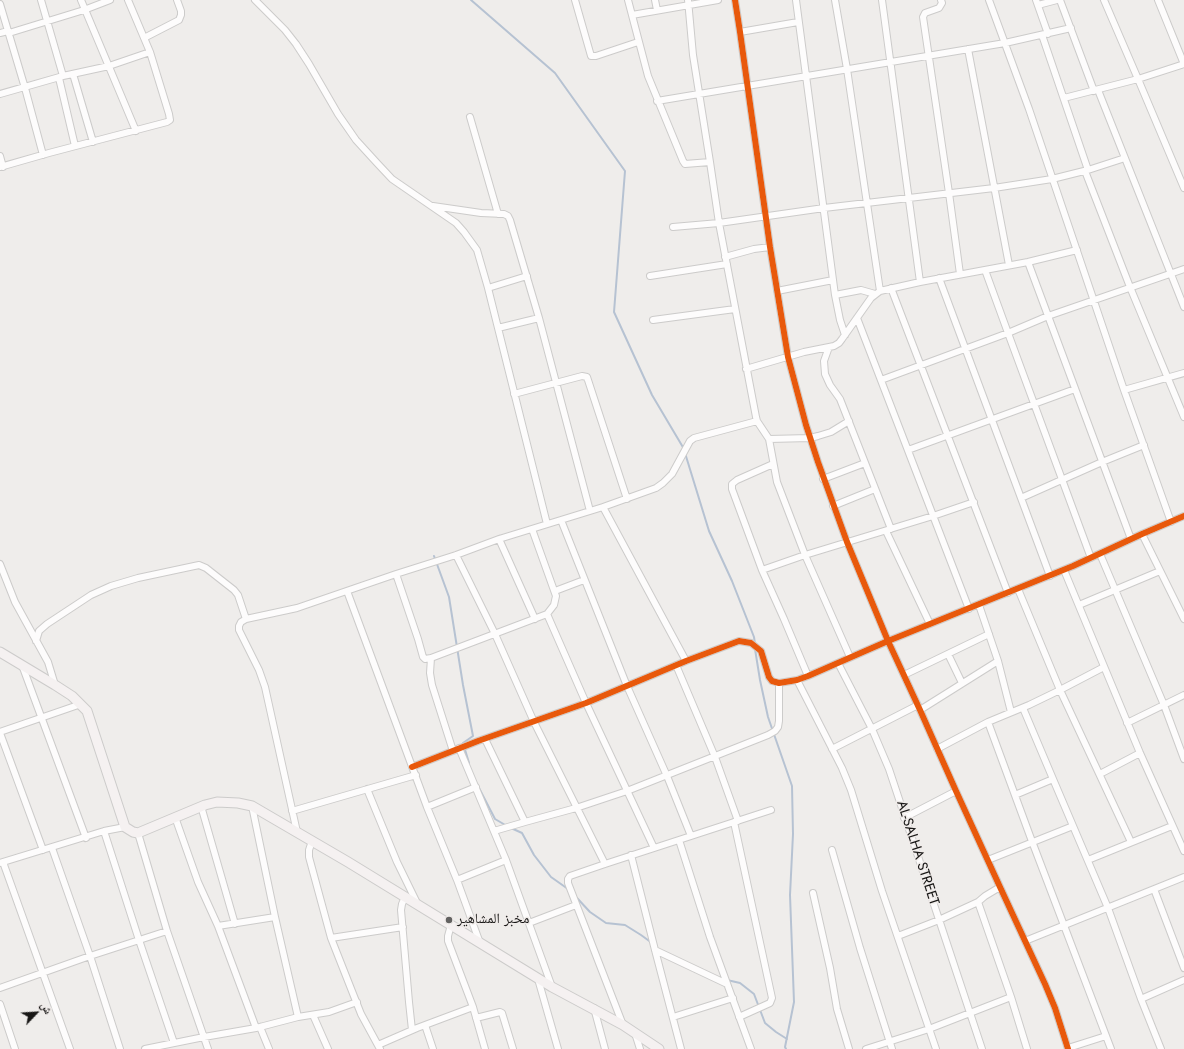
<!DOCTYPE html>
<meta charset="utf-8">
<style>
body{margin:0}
#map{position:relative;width:1184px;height:1049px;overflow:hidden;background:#efedeb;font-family:Jost,"Noto Naskh Arabic",sans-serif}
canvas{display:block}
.north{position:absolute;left:16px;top:993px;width:40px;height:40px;-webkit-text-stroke:3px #f0ecea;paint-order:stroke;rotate:65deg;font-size:11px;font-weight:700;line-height:16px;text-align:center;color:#181716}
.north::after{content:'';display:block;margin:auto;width:14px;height:18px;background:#181716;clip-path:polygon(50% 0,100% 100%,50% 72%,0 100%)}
</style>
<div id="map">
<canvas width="1184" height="1049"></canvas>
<div class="north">ش</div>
</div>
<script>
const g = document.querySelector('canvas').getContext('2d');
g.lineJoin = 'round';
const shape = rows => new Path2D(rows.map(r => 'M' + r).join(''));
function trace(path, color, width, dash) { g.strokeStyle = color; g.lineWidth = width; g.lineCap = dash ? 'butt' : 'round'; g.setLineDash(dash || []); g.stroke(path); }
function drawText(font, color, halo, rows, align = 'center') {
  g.font = font + ' Jost,"Noto Naskh Arabic",sans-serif'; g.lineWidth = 3; g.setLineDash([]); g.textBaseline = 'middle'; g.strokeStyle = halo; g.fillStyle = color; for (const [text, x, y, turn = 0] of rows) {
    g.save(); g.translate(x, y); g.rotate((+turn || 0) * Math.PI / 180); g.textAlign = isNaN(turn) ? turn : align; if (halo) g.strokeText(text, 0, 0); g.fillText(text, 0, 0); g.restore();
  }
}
trace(shape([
 [471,0,555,73,625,171,614,312,652,395,684,449],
 [685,453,709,531,732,581,754,637,755,644],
 [434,556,449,597,463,685,473,736,463,743,469,763],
 [755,649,760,680,768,717,792,786,793,834,790,895,794,1002,785,1047,786,1049],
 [479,788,495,819,507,826],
 [511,828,522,833,534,855,551,877,568,889],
 [577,898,590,912,606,923,625,925,641,935,652,943],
 [727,980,740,983,754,994,765,1023,776,1032,787,1039]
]), '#b6c2d2', 2);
const street = shape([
 [41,0,63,76],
 [81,0,136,131],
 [255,0,285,30,296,44,309,64,338,114,356,140,377,163,392,179,456,223,464,232,477,250,488,288,547,524],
 [575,0,591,56,596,56,638,42],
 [628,0,648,76,683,161,685,164,710,162],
 [655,0,657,10],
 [688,0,693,55,710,162,719,223,756,417,757,421,769,439,777,482,805,555,850,657],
 [735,0,740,32,770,247,788,357,806,425,818,462,847,542,888,641,920,710,956,791,1000,887,1045,984,1055,1008,1068,1049],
 [796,0,835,295,840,320,845,335],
 [835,0,847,69,880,291],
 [882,0,920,282],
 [941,0,942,3,939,8,925,13,923,17,949,193,960,274],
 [989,0,1029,109,1124,390,1171,522],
 [1036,0,1048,34],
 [1060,0,1094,91],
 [1104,0,1138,79,1184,188],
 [1158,0,1184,64],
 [0,4,25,88,43,155],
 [1038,5,1057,0],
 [632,15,718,0],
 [740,32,798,22],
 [0,33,8,31],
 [9,33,84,10,110,0],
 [1042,35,1088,170],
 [144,38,179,20,181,15,181,11,177,0],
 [968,49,1009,265],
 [73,74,93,142],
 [59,78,75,146],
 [1098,90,1184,307],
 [0,94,63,76,109,66,150,52],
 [1064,98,1138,79,1184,64],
 [657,101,1005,43,1071,28],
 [470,117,498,214],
 [0,156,3,167],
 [0,167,49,153,167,122,170,120,169,114,150,52,128,0],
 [1085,171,1130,287,1184,417],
 [433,206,481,213,504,214,508,216,510,220,539,318,590,511],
 [673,227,719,223,824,208,994,188,1052,179,1088,170,1125,158],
 [725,257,754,249,770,247],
 [1028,262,1131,539],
 [985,270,1008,333,1091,558],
 [650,276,727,264],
 [939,278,1021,498,1050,576],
 [488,288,527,276],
 [891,288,1008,593],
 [777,291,833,280],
 [835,295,861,290,875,294],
 [857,318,969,609],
 [653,320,735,309],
 [498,328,539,318],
 [829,347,824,361,825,374,830,385,840,399,891,529],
 [746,369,804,352,834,346,839,343,842,339,871,298,880,291,920,282,1028,262,1077,250],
 [881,380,1008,333,1048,316,1184,269],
 [1124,390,1184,373],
 [514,394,582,376,587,377,627,499],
 [769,439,810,438,818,436,831,432,849,421],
 [908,450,1075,389],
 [773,464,737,480,732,484,732,489,762,570,784,619,808,676],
 [823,479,865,463],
 [1021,498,1102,462,1144,445],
 [833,506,875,489],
 [603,507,656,488,663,483,672,474,690,441,694,438,757,421],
 [561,520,627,686,667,776,691,836],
 [532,529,556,596,554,605,547,614],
 [886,531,930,624],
 [1142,534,1184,619],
 [499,539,535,619],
 [1100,554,1164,705,1184,759],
 [456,555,495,634,534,722,605,864],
 [0,564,15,602,48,662,55,685],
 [762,570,805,555,933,516,974,502],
 [1064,570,1140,753,1184,851],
 [396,574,418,639,423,657,425,659,431,658,547,614,586,703,654,848],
 [1018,589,1060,690,1131,842],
 [347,591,427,807,457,880,480,943],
 [555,591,584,580],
 [979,605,998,661,1011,712],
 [1079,605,1160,571],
 [36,641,39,631,47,624,91,595,111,586,138,578,199,565,206,568,234,590,238,595,246,619],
 [948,654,962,683],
 [431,658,430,673,432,685,453,751],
 [838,663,872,729,889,769,982,1049],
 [22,665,86,838],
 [676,665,715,757,738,821],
 [904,675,989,634],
 [797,680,842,768,851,790,882,891,936,1049],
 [1023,708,1053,779],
 [920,710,998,661],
 [988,722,1030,836,1111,1049],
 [1127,723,1184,695],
 [0,732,81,704],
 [0,733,43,850],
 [485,739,525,822,576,808,627,791,768,735,775,731,778,727,779,721,779,683],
 [459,748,506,860,552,987],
 [832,749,918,705],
 [937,749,988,722,1029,705,1060,690,1104,667],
 [412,767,478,741,586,703,686,661,739,641,751,643,761,651,769,677,772,681,779,683,797,680,808,676,888,641,1073,566,1142,534,1184,516],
 [1100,774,1140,753],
 [367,789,397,862,417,903],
 [1015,795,1053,779,1108,908,1141,999,1161,1049],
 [201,806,235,924],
 [427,807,476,787],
 [292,811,416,775],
 [175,817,198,882,218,926,256,1028],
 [904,818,956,791],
 [734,822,772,998,770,1003,739,1017],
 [104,831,139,940,174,1043],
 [494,831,525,822],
 [297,832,265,687,259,670,239,630,239,626,241,622,246,619,297,608,396,574,456,555,499,539,603,507,686,661],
 [138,833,167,931,208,1049],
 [679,840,710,937,751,1049],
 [312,841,309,850,309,857,331,938,361,1014,380,1049],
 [52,848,90,956,120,1049],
 [832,850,860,948,892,1049],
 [631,855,655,950,681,1049],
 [988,860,1073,826],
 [1088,860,1172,826],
 [3,862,70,1049],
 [0,863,104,831,125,827],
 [457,880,506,860],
 [1154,889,1184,968],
 [813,893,830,968,837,1009,849,1049],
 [405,897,402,904,401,910,409,1002,412,1030],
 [978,902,985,896,1000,887],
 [529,923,576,905],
 [451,925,448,936,448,941,473,1007,485,1049],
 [218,926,275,917],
 [898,936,939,920,978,902,1011,997,1027,1049],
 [331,938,403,927],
 [1025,941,1184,877],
 [655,950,727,984],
 [538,979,558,1049],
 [0,988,90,956,167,931],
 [1141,999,1184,980],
 [0,1004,15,1049],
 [594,1008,605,1049],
 [313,1015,328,1049],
 [298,1017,329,1012,357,1002],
 [673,1017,733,998],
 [476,1018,500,1012,502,1013,513,1049],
 [425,1025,433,1049],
 [623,1025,568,883,568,879,570,876,605,864,771,810],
 [260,1027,269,1049],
 [635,1033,640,1049],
 [378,1045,417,1028,473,1007],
 [1068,1048,1106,1036],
 [145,1049,204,1037,256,1028,298,1017,275,917,252,806],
 [866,1049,929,1029,1011,997]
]);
const secondary = shape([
 [0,652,55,685,72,696,87,711,125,827,133,832,138,833,205,805,217,802,238,803,252,806,348,862,552,987,623,1025,659,1049]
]);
trace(street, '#cccbca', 8);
trace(secondary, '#cccbca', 11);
trace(street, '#fdfcfc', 6);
trace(secondary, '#f5f1f1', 9);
trace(shape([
 [735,0,740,32,770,247,788,357,806,425,818,462,847,542,888,641,920,710,956,791,1000,887,1045,984,1055,1008,1068,1049],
 [412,767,478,741,586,703,686,661,739,641,751,643,761,651,769,677,772,681,779,683,797,680,808,676,888,641,1073,566,1142,534,1184,516]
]), '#e8590c', 6);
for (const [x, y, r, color] of [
 [449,920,4,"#636261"]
]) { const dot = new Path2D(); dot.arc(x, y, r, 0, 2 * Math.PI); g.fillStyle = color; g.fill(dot); trace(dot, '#f0ecea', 1.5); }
drawText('14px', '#181716', '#f0ecea', [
 ["AL-SALHA STREET",917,853,72]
]);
drawText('14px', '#181716', '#f0ecea', [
 ["مخبز المشاهير",457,920]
], 'left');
</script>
